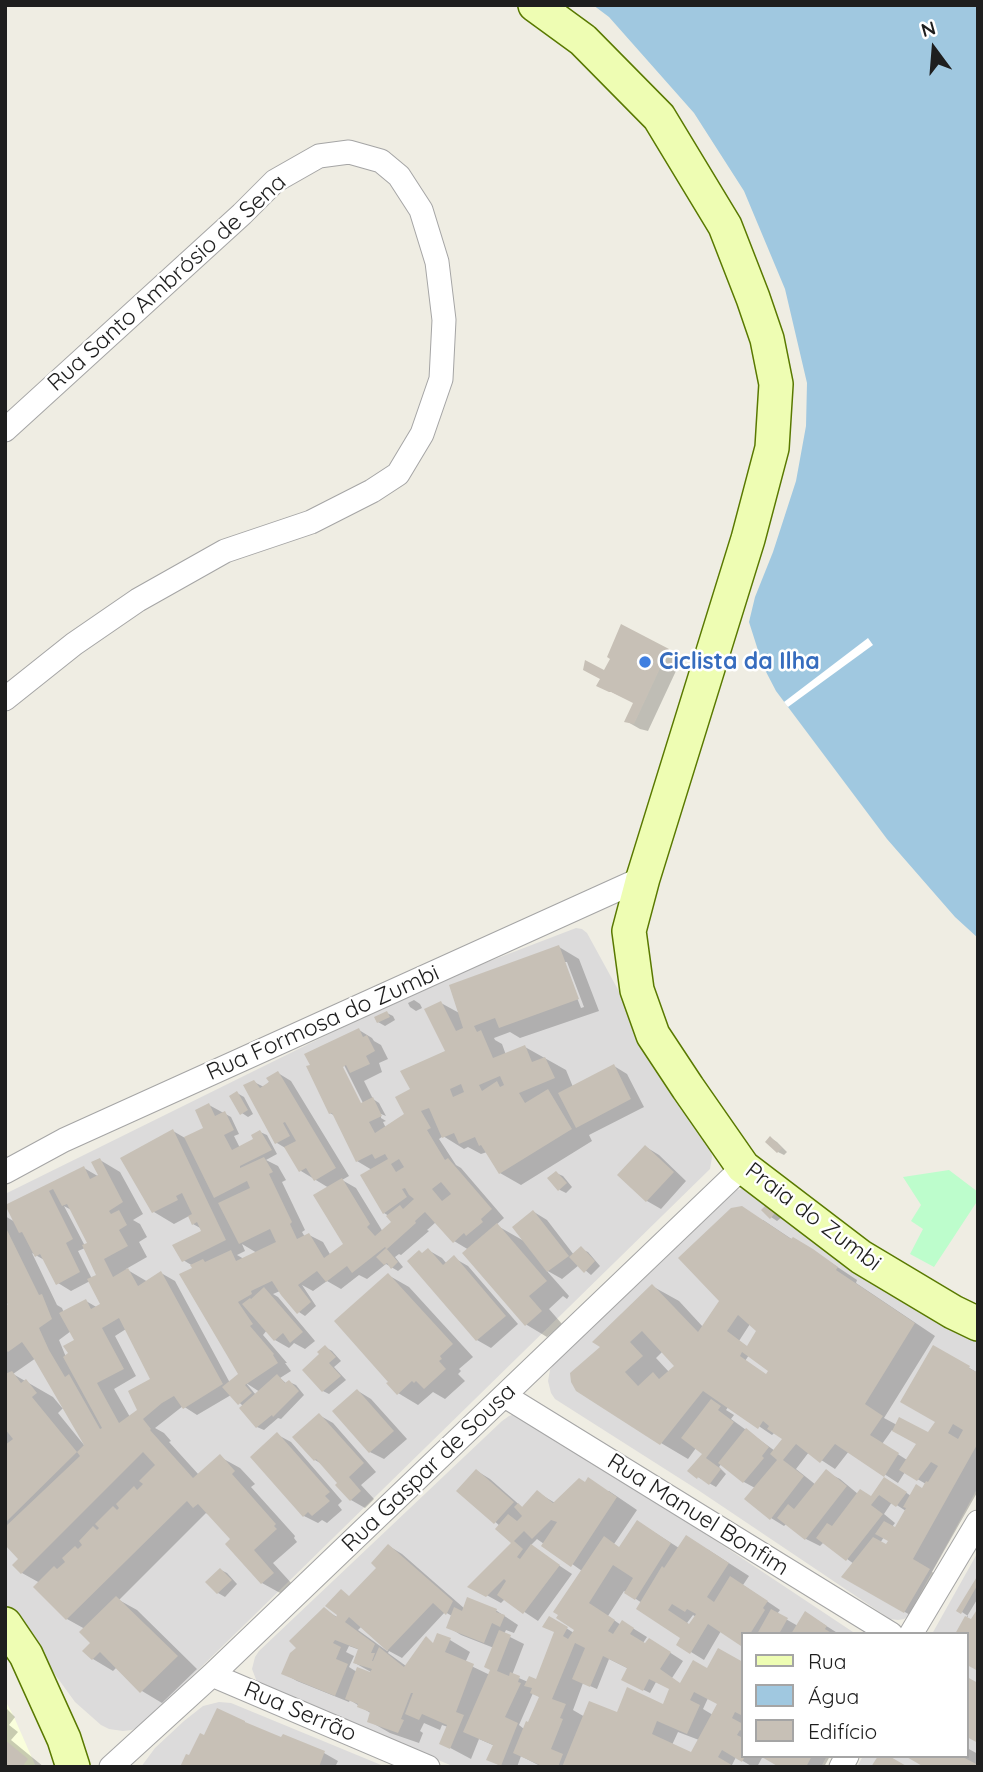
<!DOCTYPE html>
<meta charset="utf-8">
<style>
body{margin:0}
#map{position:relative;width:983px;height:1772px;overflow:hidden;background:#efede3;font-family:Quicksand,sans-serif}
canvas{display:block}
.frame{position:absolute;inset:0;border:7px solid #1e1e1e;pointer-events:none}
.legend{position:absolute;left:741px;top:1632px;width:228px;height:126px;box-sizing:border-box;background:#fff;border:2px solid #a5a5a5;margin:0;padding:9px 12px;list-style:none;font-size:21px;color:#1e1e1e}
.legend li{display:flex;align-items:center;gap:14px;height:35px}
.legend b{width:35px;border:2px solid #a5a5a5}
.north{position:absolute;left:899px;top:14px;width:70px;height:70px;-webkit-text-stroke:5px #fff;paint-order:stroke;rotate:344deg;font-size:19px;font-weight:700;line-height:28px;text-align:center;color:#1e1e1e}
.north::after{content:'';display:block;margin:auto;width:24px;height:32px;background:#1e1e1e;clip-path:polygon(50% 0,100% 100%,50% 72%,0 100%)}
</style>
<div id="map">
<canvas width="983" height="1772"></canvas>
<div class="frame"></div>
<ul class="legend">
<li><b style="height:9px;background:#eefdb3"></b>Rua</li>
<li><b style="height:19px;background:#a0c8e0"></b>Água</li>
<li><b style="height:19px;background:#c7c0b6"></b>Edifício</li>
</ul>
<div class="north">N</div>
</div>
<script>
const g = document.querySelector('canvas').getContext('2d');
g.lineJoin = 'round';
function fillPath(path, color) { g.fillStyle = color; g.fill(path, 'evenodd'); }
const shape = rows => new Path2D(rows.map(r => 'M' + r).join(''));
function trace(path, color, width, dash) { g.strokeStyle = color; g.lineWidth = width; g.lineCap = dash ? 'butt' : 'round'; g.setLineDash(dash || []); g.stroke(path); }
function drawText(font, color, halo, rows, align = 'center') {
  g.font = font + ' Quicksand,sans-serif'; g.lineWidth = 5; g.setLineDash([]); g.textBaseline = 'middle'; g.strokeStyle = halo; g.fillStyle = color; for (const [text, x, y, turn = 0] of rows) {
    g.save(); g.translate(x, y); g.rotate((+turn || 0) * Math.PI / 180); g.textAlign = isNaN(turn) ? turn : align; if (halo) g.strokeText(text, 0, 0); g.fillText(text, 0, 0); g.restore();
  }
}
fillPath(shape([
 [576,928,582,929,587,933,662,1070,711,1150,712,1157,710,1169,143,1724,132,1730,123,1731,109,1729,101,1725,75,1702,38,1651,5,1609,5,1194,430,984],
 [742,1189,750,1190,978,1338,978,1487,908,1616,904,1619,898,1620,890,1619,698,1490,555,1399,551,1393,548,1381,550,1370,553,1365,724,1196,732,1191],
 [517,1413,641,1491,856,1634,743,1634,743,1756,827,1756,821,1767,455,1767,353,1725,257,1682,252,1669,255,1657,259,1651,502,1421,509,1416],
 [978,1552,978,1767,857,1767,863,1756,967,1756,967,1634,932,1634],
 [219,1702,231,1703,386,1767,141,1767,155,1748,184,1721,203,1706]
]), '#dcdbdb');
fillPath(shape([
 [5,1700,14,1717,36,1767,5,1767]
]), '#faffdc');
fillPath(shape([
 [949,1170,978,1192,978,1200,934,1267,910,1254,923,1229,911,1221,921,1205,903,1177]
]), '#bdfdcc');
fillPath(shape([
 [593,5,978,5,978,938,955,917,887,839,776,691,763,666,749,622,755,597,773,552,796,481,806,426,807,383,785,289,744,191,694,113,609,17]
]), '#a0c8e0');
fillPath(shape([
 [868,638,873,645,788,707,784,702]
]), '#fff');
fillPath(shape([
 [668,650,682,658,648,731,640,729,626,721,635,703,599,686,605,673],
 [559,947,579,959,599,1011,520,1038,510,1032,494,1038,495,1040,502,1044,506,1055,525,1047,566,1070,573,1087,614,1066,627,1074,644,1107,589,1135,592,1141,521,1185,500,1173,487,1152,481,1154,468,1147,464,1149,443,1136,439,1139,456,1165,461,1168,504,1218,496,1225,524,1241,534,1212,547,1220,574,1255,581,1249,588,1252,600,1266,591,1275,579,1265,562,1279,546,1270,569,1296,567,1299,563,1296,549,1309,562,1324,547,1337,527,1325,464,1253,469,1250,454,1241,436,1222,427,1230,429,1231,401,1255,399,1254,395,1257,403,1267,398,1271,386,1264,367,1279,359,1275,341,1289,327,1281,313,1291,302,1285,316,1306,305,1316,299,1312,280,1291,273,1294,278,1297,315,1341,305,1349,294,1343,289,1348,275,1340,267,1330,263,1335,287,1363,285,1363,291,1371,280,1378,287,1384,289,1382,296,1385,304,1395,281,1419,278,1418,264,1430,257,1427,243,1406,231,1395,197,1415,183,1406,155,1428,164,1433,171,1441,169,1442,199,1475,220,1457,240,1468,255,1484,251,1487,295,1536,294,1538,297,1542,273,1563,293,1585,282,1594,262,1583,232,1539,212,1517,206,1513,119,1600,137,1610,197,1669,162,1703,142,1691,117,1667,113,1671,93,1659,92,1643,85,1629,67,1619,40,1583,22,1573,15,1565,21,1559,5,1543,5,1308,10,1305,5,1302,5,1216,15,1222,7,1206,84,1168,101,1178,100,1160,120,1172,143,1214,133,1220,140,1224,147,1237,139,1242,147,1257,126,1269,148,1282,161,1273,175,1281,230,1383,240,1375,193,1266,183,1260,203,1232,202,1229,193,1224,189,1216,174,1224,154,1212,173,1131,185,1138,206,1128,209,1105,231,1117,239,1134,234,1136,240,1148,255,1140,260,1132,267,1135,277,1154,266,1160,278,1166,286,1180,282,1182,305,1230,302,1232,305,1237,309,1235,323,1242,331,1256,346,1245,329,1188,301,1171,287,1149,277,1143,246,1086,254,1082,264,1087,278,1073,291,1081,349,1176,342,1180,356,1188,383,1232,393,1222,389,1216,384,1213,362,1176,372,1170,357,1161,335,1116,330,1113,308,1067,359,1030,372,1038,374,1041,381,1045,388,1059,379,1063,382,1072,364,1081,373,1099,379,1103,386,1116,381,1114,381,1118,386,1121,383,1122,386,1128,406,1115,412,1090,447,1052,441,1003,461,1014],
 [563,962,567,962,584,1007,581,1008],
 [340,1065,344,1065,364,1105,360,1105],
 [64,1206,73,1211,89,1244,85,1246],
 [242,1244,257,1253,244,1259,237,1255,245,1251],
 [85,1248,99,1275,92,1279,78,1251],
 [32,1253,46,1261,58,1283,71,1291,90,1281,103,1305,98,1308,86,1301,64,1313,62,1308,57,1305],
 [126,1329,152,1380,139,1410,130,1417,114,1389,136,1376,115,1336],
 [71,1331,76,1341,66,1357,59,1340],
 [36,1358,64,1407,63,1409,53,1397,13,1374],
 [246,1383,260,1392,256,1395],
 [64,1407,86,1444,84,1445,58,1413],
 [414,1000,420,1004,422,1008,416,1011,410,1007,408,1003],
 [387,1013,393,1016,395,1020,385,1026,378,1022],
 [237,1093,244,1097,253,1114,248,1117,242,1113],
 [771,1138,777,1142,787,1152,784,1155,778,1152],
 [646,1147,659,1155,686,1181,661,1209,647,1201],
 [556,1173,563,1176,572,1187,566,1193,560,1190,550,1178],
 [768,1206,782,1217,777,1221,771,1217],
 [763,1220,793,1240,833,1264,857,1280,856,1283,935,1336,884,1418,897,1425,929,1435,937,1421,934,1347,978,1373,978,1491,932,1572,943,1578,919,1620,843,1577,854,1564,824,1542,820,1546,806,1539,787,1523,784,1526,771,1518,755,1488,744,1482,722,1463,719,1467,726,1474,716,1487,698,1477,690,1470,705,1454,696,1448,688,1459,661,1443,602,1347,652,1286,679,1301,703,1327,722,1300],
 [750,1324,759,1331,748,1347,739,1341],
 [663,1351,676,1366,669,1372,656,1358],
 [749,1355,770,1371,767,1376,745,1361],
 [729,1406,772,1435,775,1432,785,1438,775,1451,731,1419,734,1415,726,1410],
 [892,1430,918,1444,907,1460,882,1444],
 [849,1451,898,1483,905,1472,926,1484,923,1490,911,1496,898,1487,872,1498,858,1494,840,1479,826,1472,816,1485,796,1469,809,1452,835,1469],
 [892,1502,906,1511,896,1530,892,1527,895,1523,884,1514],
 [884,1537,890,1540,899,1553,880,1543],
 [428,1250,442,1258,447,1264,454,1258,468,1266,518,1324,491,1348,477,1340,410,1261],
 [388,1275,409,1287,473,1357,459,1369,461,1371,458,1374,465,1381,445,1399,433,1392,418,1405,398,1393],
 [325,1347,332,1351,341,1361,334,1367,346,1380,329,1394,323,1391,322,1354],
 [358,1391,371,1399,407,1439,384,1459,370,1452],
 [319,1415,333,1423,376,1472,361,1485,374,1499,365,1508,351,1500,337,1485,340,1483,325,1466,315,1460],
 [278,1435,291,1442,342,1501,338,1505,342,1510,327,1523,322,1520,318,1523,304,1516],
 [477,1471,490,1479,523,1508,537,1492,555,1503,609,1491,637,1510,614,1544,620,1548,638,1522,679,1548,707,1549,749,1576,743,1585,780,1610,777,1614,798,1626,806,1613,839,1634,743,1634,743,1645,721,1631,704,1660,678,1644,682,1637,642,1603,624,1591,608,1616,621,1625,623,1622,647,1637,643,1643,663,1648,683,1661,672,1678,681,1685,708,1670,743,1662,743,1756,763,1756,757,1767,753,1767,736,1757,731,1767,542,1767,521,1756,517,1767,502,1767,489,1759,495,1746,479,1739,471,1759,441,1743,448,1727,442,1725,440,1730,424,1723,420,1731,423,1733,419,1743,390,1733,369,1721,372,1714,350,1700,349,1702,297,1681,283,1673,324,1609,340,1619,351,1597,379,1568,389,1546,402,1554,465,1609,468,1599,497,1611,518,1625,514,1633,506,1630,504,1634,524,1644,512,1675,528,1682,537,1681,556,1632,550,1618,574,1633,582,1571,537,1539,530,1546,572,1574,538,1621,505,1599,501,1603,470,1586,514,1543,500,1526,459,1491],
 [445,1612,452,1616,448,1627,461,1635,494,1648,490,1675,465,1663,470,1652,450,1640,435,1645,406,1666,388,1653,389,1651,402,1658],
 [693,1615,696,1617,690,1625,687,1623],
 [362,1626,388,1650,387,1651,358,1630],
 [349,1646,360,1650,355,1663,371,1672,370,1673,357,1672,349,1667,354,1656,346,1652],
 [609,1659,629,1669,630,1683,650,1693,656,1682,671,1689,664,1706,618,1715,585,1717,573,1710,583,1683,597,1689],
 [533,1693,541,1698,529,1724,524,1729,519,1725],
 [708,1698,719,1704,713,1715,703,1709],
 [678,1732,699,1740,691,1754,672,1745],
 [221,1570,227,1573,237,1584,225,1597,218,1593,208,1582],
 [978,1578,978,1598,966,1618,967,1634,957,1634,968,1616,959,1610],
 [5,1707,15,1717,9,1725,18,1732,11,1740,44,1767,5,1767],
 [284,1736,324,1753,338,1761,335,1767,182,1767,282,1740],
 [967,1748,978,1754,978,1761,975,1766,908,1756,967,1756],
 [764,1756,830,1756,824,1767,782,1767]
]), '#0003');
fillPath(shape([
 [621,624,669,649,634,724,624,722,633,703,611,692,609,692,596,686,600,679,583,670,585,660,604,670,610,659,607,657],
 [559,945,579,999,499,1028,495,1018,474,1026,477,1032,481,1030,493,1058,525,1045,532,1062,545,1057,555,1078,519,1093,525,1103,548,1089,572,1129,499,1174,481,1145,479,1146,475,1137,459,1144,454,1133,442,1138,429,1108,421,1111,431,1128,427,1130,445,1160,448,1158,492,1209,481,1219,483,1222,466,1236,464,1233,453,1243,425,1212,415,1221,416,1223,387,1249,385,1247,352,1273,347,1266,326,1282,317,1271,298,1285,311,1302,297,1314,281,1295,272,1281,251,1291,252,1294,238,1302,253,1324,250,1326,274,1354,273,1355,278,1363,245,1385,252,1393,238,1405,222,1387,238,1374,179,1274,192,1268,190,1265,203,1259,205,1262,231,1250,236,1261,276,1242,270,1229,239,1244,218,1203,250,1188,247,1181,214,1198,184,1137,203,1128,195,1110,209,1103,215,1116,225,1111,234,1130,224,1135,232,1150,253,1139,251,1135,260,1130,272,1150,240,1166,240,1168,264,1157,273,1172,269,1174,292,1222,290,1224,297,1239,309,1233,324,1258,343,1244,313,1195,342,1178,370,1224,367,1227,375,1236,391,1222,386,1216,400,1205,403,1209,414,1199,409,1195,405,1188,402,1189,407,1197,383,1214,360,1175,388,1159,385,1154,375,1159,372,1154,356,1162,332,1113,329,1114,306,1066,310,1065,304,1054,359,1028,363,1037,367,1035,375,1051,366,1056,370,1064,350,1073,346,1065,343,1067,361,1103,373,1097,382,1116,369,1122,375,1133,404,1114,395,1097,410,1089,400,1071,445,1051,424,1009,441,1001,456,1031,463,1028,449,985],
 [500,1076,504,1085,500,1087,497,1081,482,1091,479,1085],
 [461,1084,464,1092,453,1097,450,1089],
 [399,1159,404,1167,396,1172,391,1164],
 [441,1182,451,1194,442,1201,432,1189],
 [387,1011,390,1017,377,1023,374,1017],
 [614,1064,631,1099,576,1128,558,1093],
 [278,1071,336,1168,314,1181,306,1168,299,1172,284,1147,296,1141,285,1122,283,1123,290,1136,275,1144,243,1085,254,1080,260,1088,269,1082,266,1078],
 [237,1091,248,1110,240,1115,229,1096],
 [173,1129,226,1240,182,1262,172,1245,201,1231,197,1222,192,1225,188,1216,192,1214,182,1193,176,1196,178,1200,152,1213,120,1158],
 [770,1136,782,1148,777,1153,765,1142],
 [645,1145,674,1172,646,1202,617,1175],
 [100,1158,123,1202,109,1211,111,1214,119,1210,127,1225,119,1230,128,1246,104,1259,113,1277,128,1268,138,1286,161,1271,223,1384,183,1409,174,1396,162,1403,143,1419,151,1429,150,1430,193,1478,220,1454,235,1471,232,1474,276,1524,274,1526,277,1529,254,1550,274,1573,261,1584,225,1544,230,1539,198,1504,193,1508,187,1501,66,1620,33,1587,54,1566,57,1569,65,1562,62,1558,75,1546,78,1549,82,1545,79,1541,93,1526,97,1530,99,1528,95,1524,113,1506,117,1510,119,1508,116,1504,134,1486,137,1490,143,1484,139,1481,155,1465,143,1452,21,1574,12,1565,18,1559,5,1545,5,1527,80,1456,77,1452,84,1445,34,1359,22,1342,8,1352,7,1351,5,1353,5,1306,8,1304,5,1299,5,1226,39,1295,42,1294,52,1319,39,1328,49,1350,65,1377,69,1374,100,1429,102,1428,63,1357,68,1353,63,1346,74,1340,59,1313,86,1299,91,1309,100,1304,87,1279,96,1275,82,1245,87,1243,67,1204,62,1206,53,1189,49,1191,73,1239,66,1243,80,1272,56,1285,40,1254,35,1257,22,1232,19,1233,5,1205,84,1166,90,1179,98,1175,91,1162],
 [119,1318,150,1379,128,1391,137,1410,119,1423,97,1383,124,1369,102,1328],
 [556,1171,567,1183,558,1191,547,1178],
 [768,1203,776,1212,770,1219,761,1210],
 [742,1206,791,1239,793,1237,813,1249,838,1267,836,1270,915,1323,865,1404,883,1416,870,1435,899,1453,884,1477,835,1444,820,1463,796,1444,783,1460,804,1476,770,1520,744,1499,777,1460,770,1454,782,1439,767,1429,769,1426,763,1421,758,1429,703,1391,660,1445,576,1391,571,1382,570,1373,600,1347,592,1342,652,1284,698,1332,719,1301,678,1258,731,1208],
 [738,1315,756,1331,747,1346,727,1331],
 [642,1331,674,1366,659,1379,653,1372,638,1386,625,1372,643,1356,630,1342],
 [742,1352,768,1371,766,1374,740,1356],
 [533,1210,569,1256,547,1272,512,1227],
 [497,1223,547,1281,529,1296,542,1311,525,1326,462,1253],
 [581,1246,595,1261,584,1273,569,1257],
 [386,1248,398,1262,391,1269,387,1263,384,1265,376,1257],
 [428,1248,443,1265,454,1255,506,1316,476,1341,407,1261,419,1250,422,1253],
 [388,1273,453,1344,440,1356,442,1359,439,1361,446,1369,424,1389,416,1381,414,1383,412,1381,397,1395,386,1383,388,1382,334,1321],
 [264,1287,303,1332,290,1343,283,1333,274,1341,242,1304,250,1298,251,1299],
 [325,1345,336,1357,329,1363,341,1376,322,1392,302,1370,319,1354,317,1352],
 [933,1345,970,1366,969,1368,978,1373,978,1443,913,1559,930,1569,904,1613,841,1577,873,1537,886,1544,888,1541,875,1534,884,1521,895,1527,906,1508,903,1507,916,1484,922,1488,926,1481,928,1482,938,1466,931,1462,917,1481,899,1470,916,1444,892,1431,899,1417,928,1432,935,1422,900,1402],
 [953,1424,963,1430,958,1439,948,1433],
 [12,1371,21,1383,26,1379,37,1393,32,1397,77,1452,5,1523,5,1445,13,1439,5,1429,5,1374],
 [277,1374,285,1383,289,1380,299,1391,273,1417,272,1415,256,1428,239,1408],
 [357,1389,394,1431,369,1453,332,1411],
 [711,1399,721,1406,718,1410,734,1422,706,1458,721,1469,709,1485,698,1477,697,1479,687,1471,702,1454,681,1438],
 [319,1413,364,1463,349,1477,361,1491,350,1501,335,1485,337,1483,316,1459,314,1461,292,1437],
 [746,1428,769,1447,762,1456,764,1458,743,1483,718,1463],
 [277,1432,330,1492,325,1496,330,1501,312,1516,308,1512,303,1517,250,1457],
 [476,1469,514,1502,494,1524,456,1491],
 [826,1469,847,1486,805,1540,777,1518,788,1504,794,1509],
 [588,1477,617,1497,571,1567,541,1546,557,1522,551,1520,532,1539,524,1531,514,1541,523,1549,517,1557,520,1559,531,1544,560,1565,523,1614,497,1595,506,1581,504,1579,486,1597,467,1587,511,1543,495,1529,508,1514,517,1521,522,1516,514,1507,518,1503,522,1507,537,1490,553,1503,579,1478,585,1482],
 [884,1477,907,1492,896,1507,879,1495,871,1505,883,1514,846,1561,816,1538,827,1523,832,1526,860,1489,871,1496],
 [637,1520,671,1543,635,1600,624,1593,633,1578,613,1565,589,1603,615,1620,608,1631,613,1634,622,1620,634,1628,630,1634,645,1643,649,1638,671,1652,660,1669,680,1683,693,1660,707,1668,718,1648,743,1662,743,1716,735,1712,732,1718,743,1724,743,1732,740,1730,737,1735,743,1738,743,1756,745,1756,742,1762,722,1750,718,1757,735,1767,562,1767,589,1701,617,1712,627,1687,663,1704,669,1689,649,1679,643,1691,621,1680,627,1668,603,1656,590,1687,572,1679,585,1648,575,1643,552,1699,566,1704,560,1718,563,1719,551,1749,563,1754,558,1767,544,1767,513,1753,526,1721,528,1722,539,1697,530,1693,532,1688,524,1686,529,1676,536,1679,554,1632,542,1627,549,1616,568,1627,563,1636,568,1639,574,1630,556,1618,558,1615,553,1612,604,1536,619,1547],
 [694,1692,717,1704,691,1752,652,1734,657,1721,687,1734,700,1705,690,1700],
 [686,1535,729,1563,707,1597,714,1602,730,1576,768,1601,763,1608,765,1610,750,1634,743,1634,743,1643,741,1646,708,1624,690,1654,676,1645,680,1638,636,1609,662,1566,664,1568],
 [672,1604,685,1612,687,1609,696,1614,689,1624,668,1610],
 [388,1544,453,1601,446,1615,433,1603,387,1651,349,1617,345,1622,375,1644,371,1653,375,1653,372,1661,373,1661,379,1647,404,1667,426,1636,433,1643,437,1633,451,1638,445,1652,474,1664,456,1712,464,1715,450,1749,439,1744,447,1725,422,1714,419,1720,405,1714,413,1693,411,1693,401,1719,404,1720,398,1733,367,1722,370,1712,357,1707,358,1704,345,1699,357,1667,370,1672,372,1669,353,1663,358,1649,335,1640,333,1643,341,1647,336,1659,348,1664,335,1696,281,1674,290,1653,296,1648,289,1641,324,1607,336,1617,337,1615,325,1606,341,1589,349,1596,376,1568,371,1563],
 [220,1568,232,1580,217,1594,205,1582],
 [978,1575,978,1584,961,1614,956,1611],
 [116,1596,178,1656,140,1693,100,1652,92,1660,82,1651,90,1643,79,1632],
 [467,1597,497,1609,496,1612,505,1615,500,1627,492,1623,484,1643,446,1628,454,1607,462,1611],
 [978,1608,978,1671,967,1665,967,1634,955,1634,965,1616,971,1619],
 [771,1609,788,1618,779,1634,757,1634],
 [805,1611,827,1626,825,1629,833,1634,791,1634],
 [499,1630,511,1635,497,1671,509,1676,510,1672,520,1676,518,1682,521,1683,505,1717,518,1723,501,1766,486,1760,493,1745,463,1732,490,1670,484,1667],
 [967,1677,978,1683,978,1743,967,1737],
 [217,1708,245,1721,245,1722,281,1737,283,1734,325,1751,319,1767,180,1767,186,1754,189,1755,200,1733,204,1735],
 [5,1740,28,1759,22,1767,5,1767],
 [760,1756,812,1756,806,1767,779,1767],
 [878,1756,889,1756,908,1767,871,1767],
 [905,1756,961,1756,978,1765,978,1767,924,1767]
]), '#c7c0b6');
const minor = shape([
 [5,430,242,214,275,181,319,156,349,152,381,161,399,176,421,210,437,262,444,320,441,379,422,434,398,474,372,491,311,522,225,551,138,600,74,644,5,699],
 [5,1172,64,1140,643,878],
 [505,1396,891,1634],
 [911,1634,978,1522],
 [212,1675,428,1767],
 [111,1767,212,1675,743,1167],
 [841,1767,847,1756]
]);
const secondary = shape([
 [535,5,583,40,659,117,725,226,753,298,767,339,776,384,772,448,748,539,643,878,629,931,637,990,653,1035,688,1088,743,1167,861,1257,953,1312,978,1324],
 [5,1624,26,1655,64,1739,73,1767]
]);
trace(minor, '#a5a5a5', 25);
trace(secondary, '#597900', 36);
trace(minor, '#fff', 23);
trace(secondary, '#eefdb3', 33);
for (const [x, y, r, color] of [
 [645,662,7,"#3f7fe0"]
]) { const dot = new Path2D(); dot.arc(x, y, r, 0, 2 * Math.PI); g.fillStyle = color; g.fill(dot); trace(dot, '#fff', 2.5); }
drawText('23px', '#1e1e1e', '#fff', [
 ["Rua Santo Ambrósio de Sena",167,283,-42],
 ["Rua Formosa do Zumbi",323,1023,-24],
 ["Praia do Zumbi",813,1217,37],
 ["Rua Gaspar de Sousa",429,1468,-44],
 ["Rua Manuel Bonfim",698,1515,32],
 ["Rua Serrão",300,1712,23]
]);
drawText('bold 23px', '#366cbe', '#fff', [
 ["Ciclista da Ilha",659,662]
], 'left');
</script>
